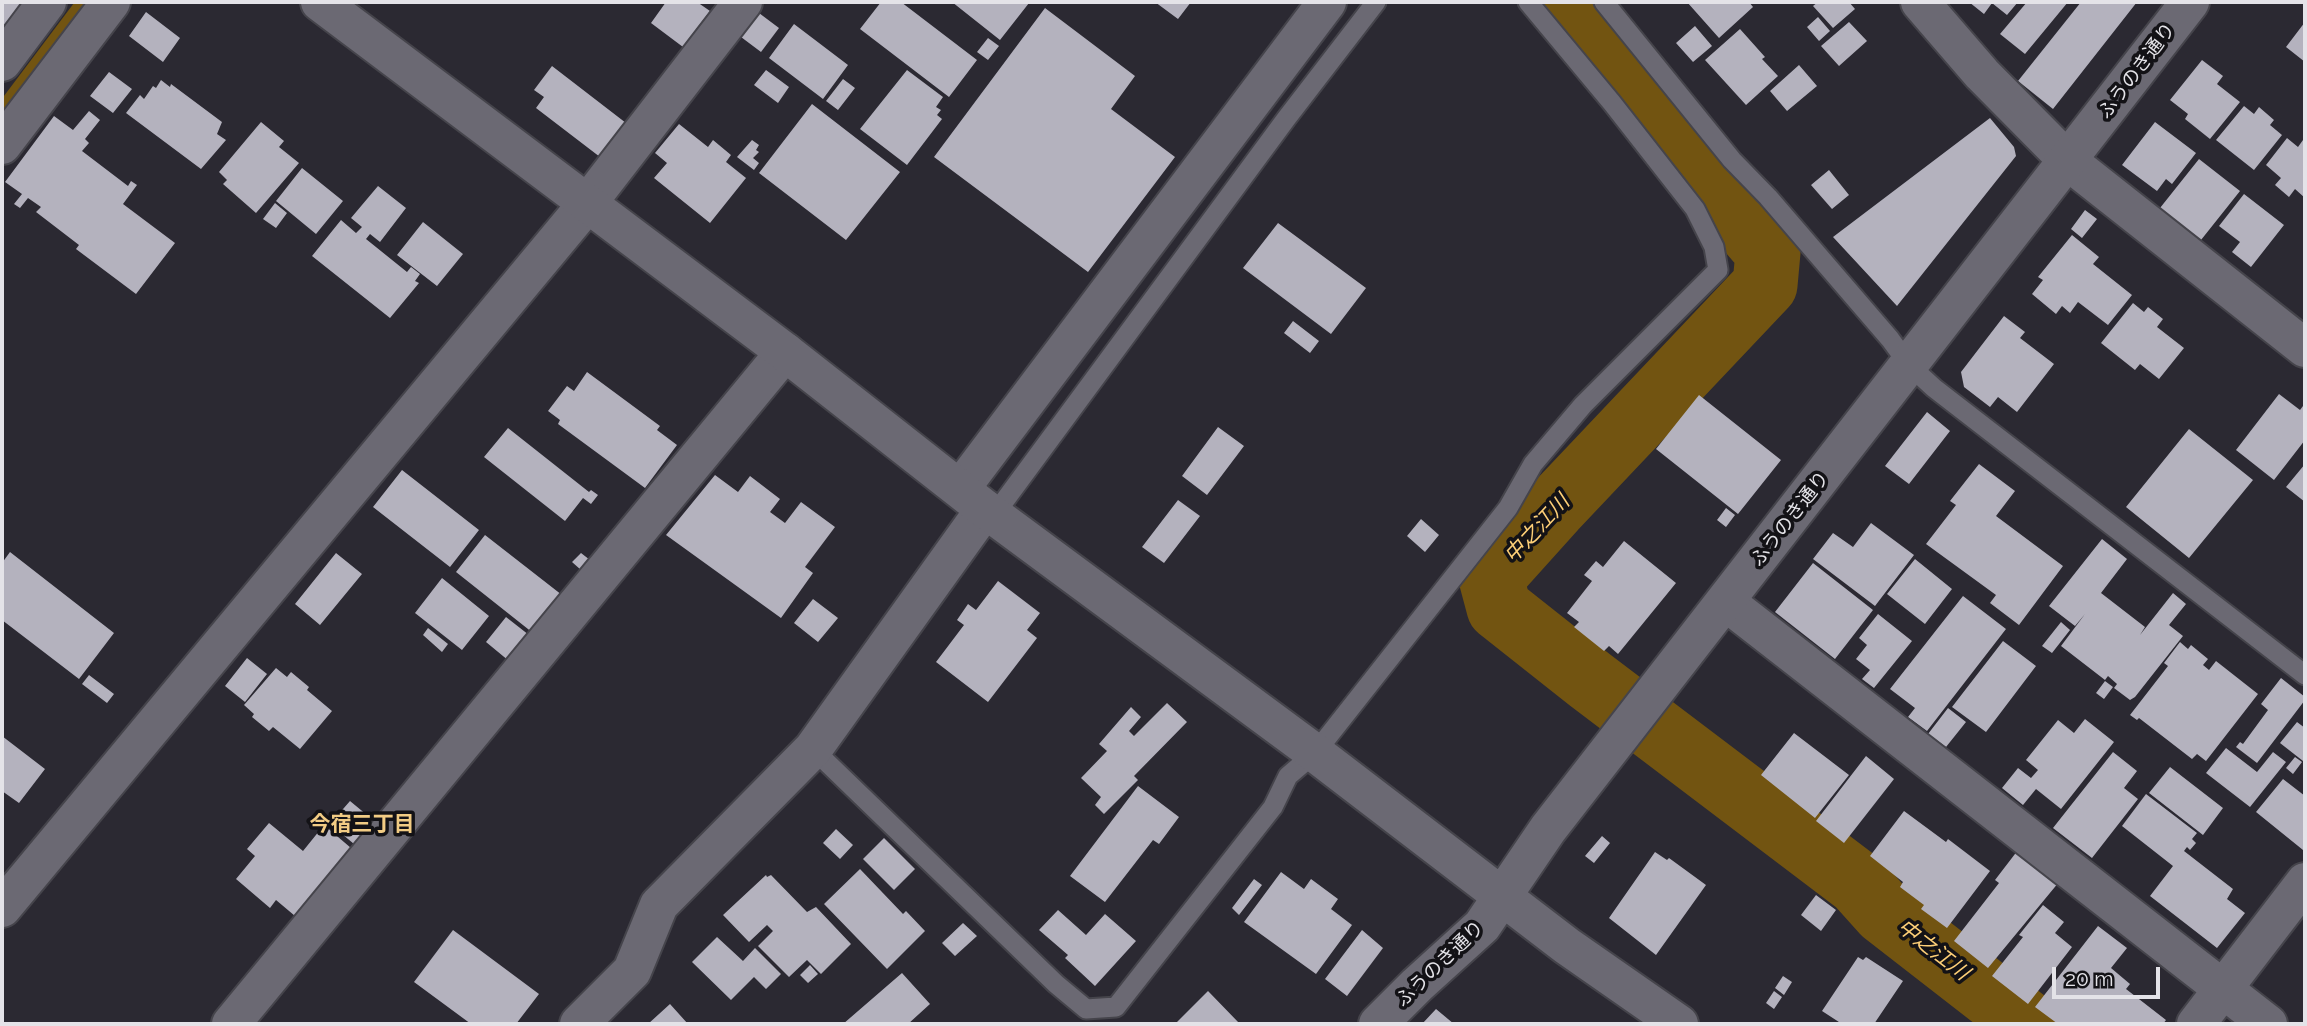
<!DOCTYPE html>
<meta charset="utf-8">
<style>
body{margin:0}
#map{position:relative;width:2307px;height:1026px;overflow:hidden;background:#2b2932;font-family:Raleway,sans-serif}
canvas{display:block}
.frame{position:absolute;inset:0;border:4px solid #e4e3e8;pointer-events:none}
.scale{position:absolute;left:2052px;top:967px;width:108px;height:32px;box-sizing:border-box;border:4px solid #e4e3e8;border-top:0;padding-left:9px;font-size:21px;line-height:24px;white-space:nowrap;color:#e4e3e8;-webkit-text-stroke:5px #131216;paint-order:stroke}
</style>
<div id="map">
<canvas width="2307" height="1026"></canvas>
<div class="frame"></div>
<div class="scale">20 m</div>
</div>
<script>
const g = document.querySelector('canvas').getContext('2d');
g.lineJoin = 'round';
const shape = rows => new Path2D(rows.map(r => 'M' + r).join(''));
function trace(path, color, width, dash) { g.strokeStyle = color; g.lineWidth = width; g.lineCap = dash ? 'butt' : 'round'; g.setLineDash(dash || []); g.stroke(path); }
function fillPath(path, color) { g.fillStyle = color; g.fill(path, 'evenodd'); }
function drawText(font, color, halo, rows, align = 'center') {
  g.font = font + ' Raleway,"Noto Sans JP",sans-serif'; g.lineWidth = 7; g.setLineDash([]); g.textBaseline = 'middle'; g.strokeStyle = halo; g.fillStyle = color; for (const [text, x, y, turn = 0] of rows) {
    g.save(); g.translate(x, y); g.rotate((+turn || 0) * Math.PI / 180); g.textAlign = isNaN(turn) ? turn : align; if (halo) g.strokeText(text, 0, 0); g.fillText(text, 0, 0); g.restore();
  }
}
trace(shape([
 [2,107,81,2]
]), '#725411', 10);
trace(shape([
 [1568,2,1687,149,1708,182,1768,252,1765,285,1554,508,1491,578,1499,608,1590,680,1858,883,1884,912,2028,1024]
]), '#725411', 65);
fillPath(shape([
 [2,2,20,2,25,5,2,33],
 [666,2,697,2,710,11,683,47,651,23],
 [881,2,901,2,977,60,949,97,860,29],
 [952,2,1027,2,1029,3,1000,40],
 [1155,2,1191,2,1178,19],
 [1687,2,1749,2,1753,7,1719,38],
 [1818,2,1849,2,1855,9,1833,28,1813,6],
 [1969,2,2018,2,2007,15,1992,3,1984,14],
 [2027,2,2068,2,2025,54,2000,34],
 [2081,2,2137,2,2053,109,2018,81],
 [1045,8,1135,76,1111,109,1175,157,1088,272,934,157],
 [146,12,180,38,163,62,129,36],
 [759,13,779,28,761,52,741,37],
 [1818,17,1830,31,1819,41,1807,27],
 [1849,22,1867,41,1839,66,1821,46],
 [2305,22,2305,62,2286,47],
 [794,24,848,65,823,99,769,58],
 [1695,26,1712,46,1693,62,1676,43],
 [1740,29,1765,57,1762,59,1778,76,1746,105,1705,60],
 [988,38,999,46,988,60,977,52],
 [2202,60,2223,76,2217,84,2240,102,2210,139,2185,119,2188,114,2170,100],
 [1799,65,1817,86,1787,111,1770,91],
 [552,66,626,123,600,157,536,108,544,97,534,90],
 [766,70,789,87,778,103,754,85],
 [907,70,943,97,936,107,941,110,937,115,942,119,907,165,860,129],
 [109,72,132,89,113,113,90,96],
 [843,79,855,88,838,110,826,101],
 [161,80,170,87,171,84,222,122,217,134,226,140,201,169,126,113,140,95,144,99,153,86,156,88],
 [812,104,900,172,846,240,759,173],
 [2244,106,2254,114,2259,107,2274,120,2270,125,2282,135,2254,170,2216,140],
 [89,111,100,120,85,139,89,143,82,151,128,186,131,181,137,185,123,204,175,243,136,294,76,249,79,245,36,212,41,207,28,198,20,208,14,204,22,194,5,182,54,116,73,130],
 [1990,118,2014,147,2016,156,1897,306,1833,237],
 [261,122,284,141,279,147,299,163,256,213,223,184,227,180,219,172],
 [2155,122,2196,153,2172,184,2166,179,2157,191,2122,165],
 [679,124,708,147,713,140,731,155,726,162,746,178,710,223,654,178,667,163,655,153],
 [2287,138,2298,147,2303,140,2305,142,2305,198,2295,189,2289,197,2275,185,2281,178,2266,165],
 [752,140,759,145,756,150,759,152,753,158,759,163,754,170,737,157],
 [2199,159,2240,191,2201,240,2160,208],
 [302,168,343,201,316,234,276,201],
 [1829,170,1849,195,1832,209,1811,185],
 [378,186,406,208,380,242,370,234,366,239,407,272,411,267,420,274,415,281,419,283,390,318,312,256,341,220,356,233,362,227,351,218],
 [2244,194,2284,225,2251,267,2232,252,2240,242,2219,226],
 [275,203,287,213,276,228,263,219],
 [2085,210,2097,219,2082,238,2071,229],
 [423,222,463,254,437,286,397,255],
 [1278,223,1366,288,1331,334,1243,268],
 [2072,235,2099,257,2093,264,2132,295,2108,325,2078,302,2070,313,2062,306,2056,314,2032,294,2043,280,2038,277],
 [2133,303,2144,312,2148,307,2163,319,2157,327,2184,348,2159,379,2140,364,2135,370,2101,343],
 [2004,316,2025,332,2020,338,2054,364,2017,412,1998,397,1990,407,1964,387,1961,372],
 [1293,321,1319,341,1310,353,1284,333],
 [587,372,660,426,657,430,677,445,645,488,558,424,560,420,548,411,567,386,574,391],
 [2279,394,2300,410,2303,406,2305,408,2305,440,2274,480,2236,450],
 [1699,395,1781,460,1738,514,1656,449],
 [1927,412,1950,431,1909,484,1885,466],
 [1218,427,1244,446,1207,495,1182,476],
 [508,428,589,492,591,490,598,495,591,504,583,498,565,521,484,457],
 [2189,429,2253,480,2189,558,2126,507],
 [1979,464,2015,491,1996,516,2063,566,2019,625,1990,603,1996,595,1926,544,1956,505,1950,501],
 [2305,464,2305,502,2286,487],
 [402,470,479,530,450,567,373,507],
 [715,475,738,492,750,476,780,499,770,512,785,523,801,502,835,527,805,567,813,573,781,618,666,535],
 [1178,500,1200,516,1164,563,1142,547],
 [1726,508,1735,515,1726,527,1717,520],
 [1421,519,1439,535,1425,552,1407,536],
 [1871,523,1914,555,1875,606,1813,559,1833,533,1853,547],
 [485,535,562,595,533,633,456,572],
 [2102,539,2127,559,2101,593,2145,627,2140,635,2173,593,2186,604,2169,625,2183,636,2135,697,2130,700,2114,688,2117,684,2108,676,2105,680,2061,646,2085,614,2075,626,2049,606],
 [1624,541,1676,583,1618,654,1609,646,1604,651,1574,627,1579,622,1567,613,1592,581,1584,575,1596,561,1603,567],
 [10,552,114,633,79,679,2,620,2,563],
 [336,553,362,574,320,625,295,604],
 [581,553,590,560,581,570,572,562],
 [1915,559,1952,589,1925,624,1887,594],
 [1813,563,1873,610,1835,659,1775,612],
 [442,578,489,616,462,650,415,613],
 [998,581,1040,613,1027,630,1037,638,988,702,936,662,964,625,957,620,968,604,976,610],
 [1963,596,2006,629,1927,731,1908,717,1915,708,1890,689],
 [813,599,838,618,818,642,794,623],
 [1878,614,1912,641,1874,688,1862,679,1870,670,1856,659,1867,645,1859,638],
 [506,617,529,635,509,661,486,642],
 [2061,622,2070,630,2052,653,2042,646],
 [428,628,448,644,442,652,423,635],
 [2003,641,2036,666,1986,732,1952,707],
 [2180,642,2188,649,2191,645,2208,659,2203,665,2209,670,2216,661,2258,694,2206,761,2197,754,2192,759,2139,718,2137,720,2130,715,2168,666,2164,663],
 [247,658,267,674,245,702,225,686],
 [276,668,287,677,291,672,309,687,307,690,332,711,300,749,273,727,269,731,252,717,254,714,244,705],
 [89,675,114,694,107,703,82,684],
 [2281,678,2305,697,2305,700,2257,763,2236,747,2240,742,2243,744,2268,710,2261,704],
 [2105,681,2113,687,2104,699,2096,693],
 [1167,703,1187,722,1134,776,1138,780,1104,814,1095,805,1101,797,1081,778,1107,751,1099,744,1131,707,1141,717,1129,731,1134,736],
 [1948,708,1966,722,1946,747,1928,734],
 [2085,719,2114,742,2061,809,2036,789,2023,805,2002,788,2018,768,2031,778,2038,770,2026,760,2058,720,2074,733],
 [2297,722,2305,728,2305,759,2303,761,2280,743],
 [1794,733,1849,775,1815,818,1761,775],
 [2,736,45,769,19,803,2,791],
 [2226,748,2257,772,2273,752,2286,762,2250,807,2206,773],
 [2113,752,2137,771,2124,788,2138,799,2092,858,2053,828],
 [1866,756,1894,779,1844,843,1816,821],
 [2295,757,2302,762,2293,774,2286,768],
 [2170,767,2223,808,2203,835,2149,793],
 [2283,779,2305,796,2305,847,2303,850,2256,812],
 [1138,786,1179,817,1159,844,1153,840,1105,902,1070,876],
 [2146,794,2197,833,2192,839,2196,843,2190,850,2187,847,2184,851,2233,889,2227,899,2245,913,2217,948,2150,896,2173,866,2122,826],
 [350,801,373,820,354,844,330,824],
 [1904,811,1946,842,1948,839,1990,871,1947,928,1921,909,1924,905,1900,887,1903,882,1870,856],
 [269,823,303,851,324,825,351,848,295,916,276,900,270,908,236,879,255,856,247,849],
 [836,829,853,845,840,859,823,843],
 [1602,836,1610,843,1594,863,1585,856],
 [884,838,915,869,894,890,863,859],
 [2018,850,2059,882,1988,968,1954,941,1999,883,1995,880],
 [1655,852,1667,860,1669,858,1706,885,1656,955,1609,918],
 [860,869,903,914,906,911,925,931,887,969,824,904],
 [1281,872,1304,889,1311,879,1338,899,1331,909,1352,925,1316,974,1244,922],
 [766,875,767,877,771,875,807,912,816,907,851,944,821,974,807,960,789,977,758,946,773,931,767,925,749,942,723,915],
 [1254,879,1262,885,1239,915,1232,908],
 [1816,895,1836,910,1821,931,1801,915],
 [2043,905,2064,922,2055,933,2072,947,2028,1004,1992,976,2023,937,2019,935],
 [1058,910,1086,935,1105,914,1136,941,1095,986,1065,958,1068,955,1039,930],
 [963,923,977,936,955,956,942,943],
 [2098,926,2127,948,2111,968,2130,984,2126,989,2166,1020,2163,1024,2058,1024,2035,1007],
 [453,930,539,994,516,1024,471,1024,414,982],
 [1362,930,1383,948,1347,996,1325,979],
 [717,937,743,961,755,948,781,974,766,989,754,977,731,1000,692,962],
 [1858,957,1863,960,1866,957,1903,981,1874,1024,1842,1024,1822,1011],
 [810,965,818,974,808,983,800,975],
 [902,973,930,1004,908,1024,843,1024],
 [1783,976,1792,982,1784,995,1775,988],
 [1208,991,1240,1024,1175,1024],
 [1774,991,1782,997,1774,1009,1766,1003],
 [670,1004,688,1024,648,1024],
 [1436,1009,1454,1024,1422,1024]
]), '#b4b2be');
const service = shape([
 [1604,2,1732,160,1768,197,1890,339,1909,365,1934,388,2305,675],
 [994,515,1286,119,1376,2],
 [813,749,1056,984,1086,1009,1116,1007,1273,807,1288,776,1315,753,1508,508,1533,464,1583,405,1718,270,1714,247,1695,209,1612,103,1528,2]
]);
const minor = shape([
 [1920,2,1982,74,2068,161,2305,348],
 [2,62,47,2],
 [2,145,111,2],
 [961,488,1327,2],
 [1726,602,2268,1024],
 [2,908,587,204,743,2],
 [231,1024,785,352],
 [579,1024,632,971,659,905,813,749,985,509],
 [2196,1024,2305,882]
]);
const tertiary = shape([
 [320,2,785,352,985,509,1315,753,1567,946,1679,1024],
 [1378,1024,1417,985,1482,926,1548,829,2190,2]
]);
trace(service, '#45444b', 23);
trace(minor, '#45444b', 42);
trace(tertiary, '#45444b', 42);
trace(service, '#6b6973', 19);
trace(minor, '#6b6973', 38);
trace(tertiary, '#6b6973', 38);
drawText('19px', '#e4e3e8', '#131216', [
 ["ふうのき通り",2137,71,-53],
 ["ふうのき通り",1790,519,-52],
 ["ふうのき通り",1440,964,-44]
]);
drawText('italic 21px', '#fdcf77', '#131216', [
 ["中之江川",1537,529,-47],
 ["中之江川",1933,950,38]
]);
drawText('bold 21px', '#f2cc84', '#131216', [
 ["今宿三丁目",362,825]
]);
</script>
